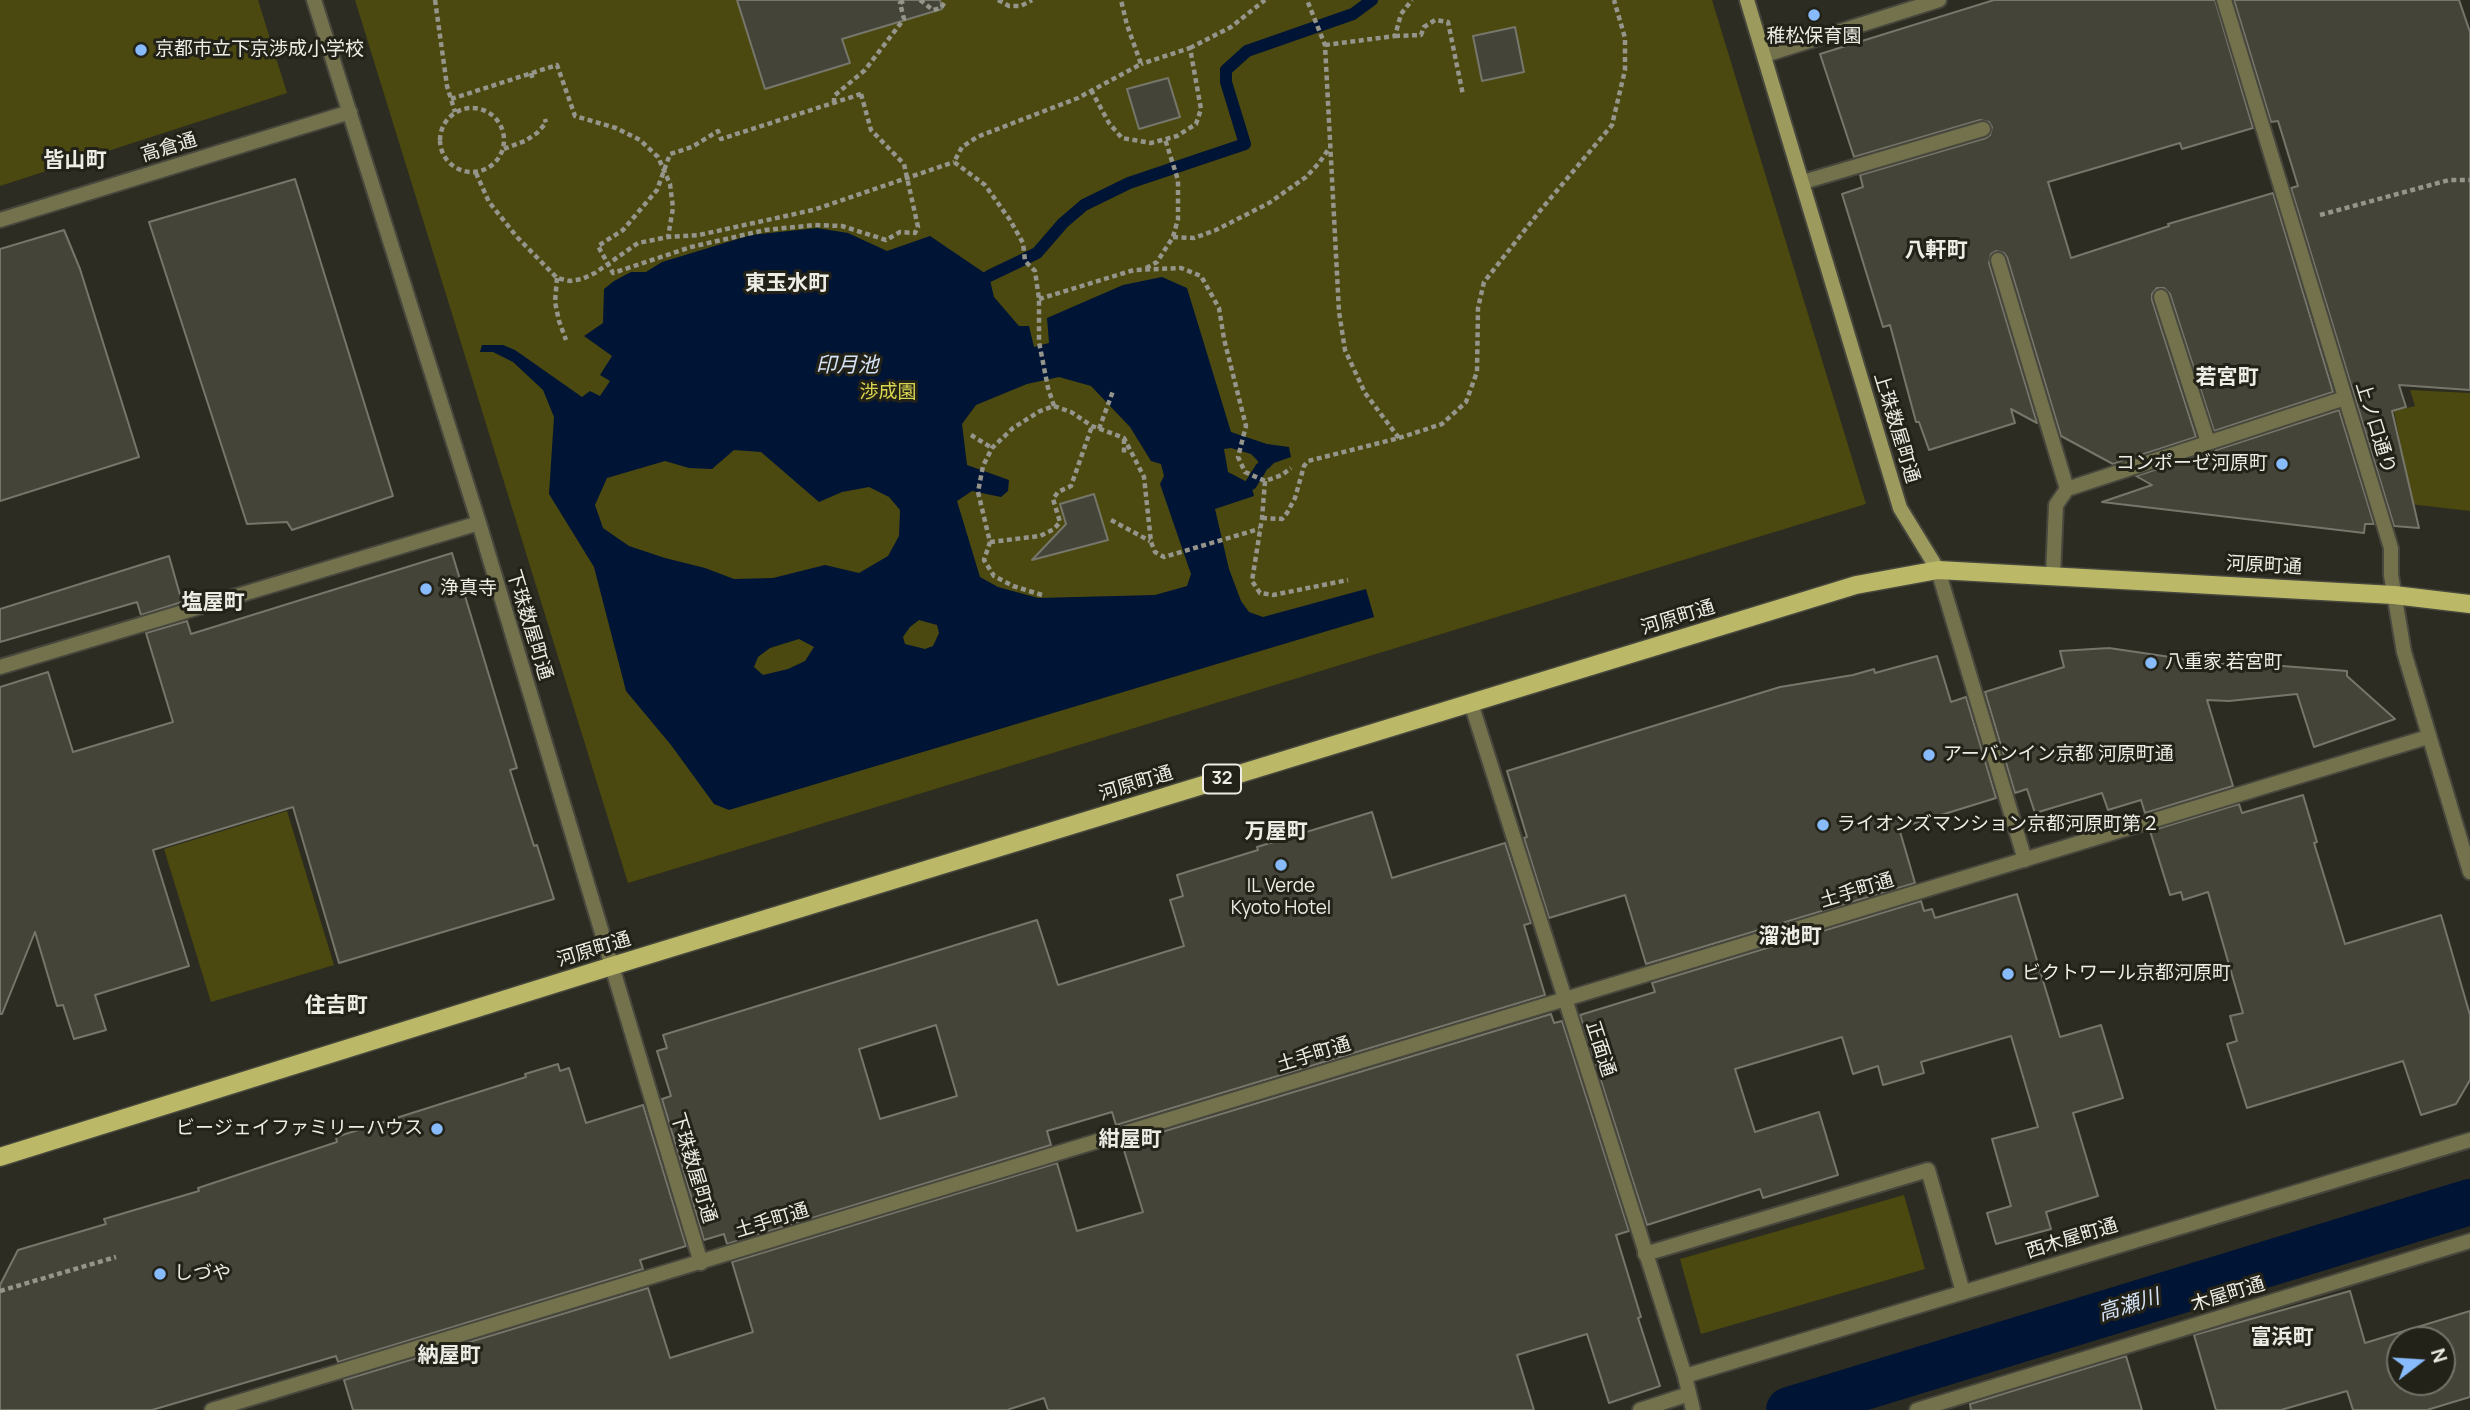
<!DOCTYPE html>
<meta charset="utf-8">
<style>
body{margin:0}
#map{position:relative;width:2470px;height:1410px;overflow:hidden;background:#2c2c22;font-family:Manrope,sans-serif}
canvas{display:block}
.north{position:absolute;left:2386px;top:1326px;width:70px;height:70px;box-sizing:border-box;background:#232218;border:2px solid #74736a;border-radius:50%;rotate:73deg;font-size:19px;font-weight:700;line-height:28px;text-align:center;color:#edede6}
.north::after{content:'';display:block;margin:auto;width:24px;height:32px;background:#88bbfc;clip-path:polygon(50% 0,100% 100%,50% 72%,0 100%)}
</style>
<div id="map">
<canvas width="2470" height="1410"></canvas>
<div class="north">N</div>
</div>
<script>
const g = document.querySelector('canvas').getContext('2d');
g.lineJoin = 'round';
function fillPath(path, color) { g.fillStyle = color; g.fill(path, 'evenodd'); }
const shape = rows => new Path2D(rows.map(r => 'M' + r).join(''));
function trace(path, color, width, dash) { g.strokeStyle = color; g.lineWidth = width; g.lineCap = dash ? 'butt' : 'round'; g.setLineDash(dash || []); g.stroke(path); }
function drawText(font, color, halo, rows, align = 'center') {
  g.font = font + ' Manrope,"Noto Sans JP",sans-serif'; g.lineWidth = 6; g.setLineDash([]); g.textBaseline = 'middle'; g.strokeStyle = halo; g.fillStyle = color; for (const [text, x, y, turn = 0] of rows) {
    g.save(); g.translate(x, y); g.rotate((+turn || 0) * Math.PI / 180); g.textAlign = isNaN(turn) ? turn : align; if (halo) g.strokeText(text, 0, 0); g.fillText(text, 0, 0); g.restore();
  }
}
fillPath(shape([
 [0,0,258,0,287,93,0,186],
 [355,0,1712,0,1866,504,628,883],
 [2410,390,2470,393,2470,511,2401,503,2406,473,2394,411,2415,406],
 [287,811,334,965,211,1002,164,849],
 [1904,1195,1925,1269,1701,1334,1680,1259]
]), '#4b490f');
fillPath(shape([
 [817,228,848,233,887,251,930,236,989,276,994,297,1019,326,1029,326,1034,347,1049,343,1047,318,1123,285,1162,277,1187,288,1231,432,1267,444,1289,447,1291,457,1274,463,1268,469,1261,468,1257,460,1251,454,1231,448,1224,449,1228,472,1251,484,1254,496,1215,509,1229,569,1241,601,1249,612,1263,617,1366,589,1374,617,729,810,714,804,671,745,626,691,594,567,549,494,554,417,543,390,513,362,493,352,480,352,482,345,503,345,515,350,582,397,590,391,600,396,610,381,600,375,612,356,584,336,603,323,604,289,614,281,631,272,646,272,662,262,751,235],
 [1059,377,1091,386,1130,427,1151,461,1161,464,1164,476,1160,484,1191,574,1187,586,1155,595,1038,598,998,587,980,577,957,501,972,491,1001,497,1008,491,1009,480,967,465,962,424,976,405,1027,384],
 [734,450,761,452,819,502,842,492,869,487,889,497,900,510,899,536,888,556,859,573,825,565,773,578,734,579,705,568,665,558,629,546,603,528,595,505,607,478,665,461,689,468,712,469],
 [919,620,937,625,939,633,933,646,925,649,905,644,903,637,910,627],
 [799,639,814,647,805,661,788,669,763,675,754,667,758,657,770,648]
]), '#001435');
trace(shape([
 [989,276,1037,253,1063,223,1084,205,1129,183,1245,144,1226,82,1226,70,1247,51,1353,14,1372,0],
 [1251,484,1261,468]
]), '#001435', 12);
trace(shape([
 [1789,1410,2470,1202]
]), '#001435', 46);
const building = shape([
 [737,0,940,0,942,9,842,39,850,63,765,89,737,0],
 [1994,0,2215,0,2253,128,2182,149,2180,143,2048,182,2071,258,2169,226,2168,224,2273,193,2333,392,2214,431,2170,294,2164,288,2157,288,2152,294,2152,300,2196,437,2113,464,2061,436,2007,257,2004,253,1996,251,1991,254,1989,263,2037,423,2011,409,2015,423,1929,450,1919,422,1916,422,1890,325,1883,327,1842,194,1863,187,1860,175,1986,138,1990,135,1992,127,1989,122,1980,120,1854,157,1820,54,1994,0],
 [2234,0,2459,0,2470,32,2470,390,2399,385,2406,407,2392,411,2419,528,2394,526,2291,188,2298,186,2278,121,2271,122,2234,0],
 [1515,27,1524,72,1482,81,1473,36,1515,27],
 [1168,78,1180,117,1139,129,1127,89,1168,78],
 [295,179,393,496,292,530,287,522,247,524,149,222,295,179],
 [64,230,80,269,139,457,0,501,0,249,64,230],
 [2339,410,2374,524,2365,524,2364,533,2102,502,2152,485,2136,476,2339,410],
 [1094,494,1108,540,1032,560,1066,524,1060,504,1094,494],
 [452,553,517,768,510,770,534,846,537,845,554,899,339,963,293,807,153,850,189,966,95,995,106,1030,74,1039,63,1005,57,1006,35,932,2,1014,0,1014,0,687,48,672,73,752,173,722,146,633,187,621,191,634,452,553],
 [169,556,182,602,141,615,137,602,0,642,0,609,169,556],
 [2109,648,2218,664,2257,664,2347,671,2347,676,2395,719,2314,747,2297,694,2229,701,2207,700,2233,786,2145,813,2141,800,2108,810,2102,793,2035,813,2027,789,2015,793,1985,692,2064,667,2060,651,2109,648],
 [1937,656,1951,702,1966,697,1996,798,1899,828,1915,883,1646,964,1625,895,1549,918,1524,838,1527,837,1507,771,1780,687,1853,675,1874,669,1875,673,1937,656],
 [2303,795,2317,842,2314,843,2345,944,2441,915,2470,1015,2470,1080,2456,1104,2421,1115,2403,1061,2247,1108,2227,1044,2237,1041,2230,1016,2243,1013,2208,892,2183,900,2181,892,2170,895,2150,831,2239,804,2242,813,2303,795],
 [1372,812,1392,878,1505,843,1531,923,1524,925,1545,995,1116,1125,1112,1112,1047,1131,1051,1145,727,1244,724,1234,704,1240,662,1099,671,1096,657,1051,667,1048,663,1035,1037,920,1058,985,1184,946,1170,900,1183,896,1177,875,1258,850,1257,847,1372,812],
 [936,1025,957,1096,880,1119,859,1049,936,1025],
 [2017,894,2060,1037,2101,1025,2123,1098,2073,1113,2098,1196,2046,1212,2051,1229,1996,1244,1987,1213,2011,1206,1992,1139,2038,1127,2011,1036,1921,1062,1924,1073,1883,1085,1878,1066,1853,1074,1842,1037,1735,1069,1755,1132,1819,1112,1838,1175,1763,1198,1760,1189,1647,1225,1580,1015,1655,992,1652,983,1921,901,1924,911,1932,909,1935,918,2017,894],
 [1551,1014,1554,1023,1562,1021,1629,1231,1616,1235,1641,1317,1638,1318,1660,1386,1609,1403,1587,1334,1517,1355,1534,1410,1048,1410,1044,1398,1007,1410,353,1410,344,1380,648,1288,670,1358,753,1332,732,1262,1057,1163,1077,1231,1143,1212,1122,1144,1551,1014],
 [558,1064,560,1071,569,1068,586,1123,643,1105,686,1246,640,1260,643,1269,338,1362,336,1356,152,1410,0,1410,0,1285,18,1250,106,1224,104,1219,199,1191,198,1188,337,1142,336,1137,526,1077,525,1074,558,1064],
 [2350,1291,2365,1343,2470,1311,2470,1397,2427,1410,2353,1410,2347,1391,2281,1410,2216,1410,2194,1335,2350,1291],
 [2400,1340,2442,1340,2442,1382,2400,1382,2400,1340],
 [2126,1356,2142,1410,1971,1410,1970,1404,2126,1356]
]);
fillPath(building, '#444439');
trace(building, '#76766a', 2);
const lane = shape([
 [1803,182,1983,129],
 [1998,260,2067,489],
 [2161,297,2208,442],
 [1645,1254,1928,1170,1963,1292]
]);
const street = shape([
 [314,0,479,523,701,1263],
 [2224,0,2391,548,2391,575,2404,652,2470,872],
 [1765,55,1939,0],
 [0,220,350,112],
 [1938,570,2025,860],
 [2053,576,2056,505,2067,489,2345,398],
 [0,667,479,523],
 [1471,703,1685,1376,1693,1410],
 [1685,1376,2470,1140],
 [212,1410,2428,737],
 [1640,1410,1689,1394],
 [1917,1410,2470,1241]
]);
const secondary = shape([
 [1747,0,1900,508,1938,570]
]);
const primary = shape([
 [0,1157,612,966,1856,585,1938,570,2394,595,2470,604]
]);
trace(lane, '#47473d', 18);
trace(street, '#47473d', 18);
trace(secondary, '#47473d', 18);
trace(primary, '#47473d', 21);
trace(shape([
 [435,0,447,86,455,112],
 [920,0,933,10,941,8,946,0],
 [998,0,1009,6,1021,6,1032,0],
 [1395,36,1421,35,1424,27,1435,20,1448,22,1463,95],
 [1325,45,1395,36,1401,14,1412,0],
 [1190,48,1231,27,1265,0],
 [531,73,533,80],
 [1091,90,1109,123,1122,138,1151,143,1177,136,1196,124,1201,109,1190,48,1141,64],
 [861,94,871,130,904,164,918,227,915,233,900,232,886,240,842,226,815,225,765,230,691,247,613,273,598,246,623,230,657,190,670,154,692,147,718,131,721,139,861,94],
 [451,99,557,65,575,116,616,128,640,140,658,157,670,184,673,208,668,237],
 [834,103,834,96,865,70,904,19,900,3,906,0],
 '440 140a32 32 0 1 1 64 0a32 32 0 1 1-64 0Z',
 [504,149,525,141,537,133,546,123,545,119],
 [476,173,489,202,517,237,557,278,570,281,582,279,595,273,638,243,668,237,699,235,813,210,954,162],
 [2320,215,2449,180,2470,180],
 [1173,237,1194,238,1216,230,1269,203,1306,177,1319,163,1330,147],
 [1146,268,1157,262,1173,237,1178,219,1178,180,1165,139],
 [557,278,555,302,559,321,566,340],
 [1039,299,1134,270,1181,268,1201,276,1219,308,1224,339,1246,426,1238,457,1245,472,1265,481,1282,475,1291,468],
 [1054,406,1048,388,1039,342,1039,299,1035,271,1025,261,1023,243,1010,220,985,185,954,162,962,147,977,137,1078,98,1141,64,1127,25,1121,0],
 [1099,429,1113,391],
 [971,435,992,448],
 [1399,438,1442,424,1466,402,1477,372,1478,308,1484,282,1539,212,1612,125,1625,70,1625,38,1614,0],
 [1124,439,1124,455],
 [1265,481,1262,518,1252,581,1260,593,1273,595,1348,580],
 [1262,518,1282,519,1287,513,1295,498,1304,466,1308,461,1399,438,1365,393,1345,350,1339,312,1325,45,1307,0],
 [1111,520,1150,541],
 [990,542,1040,536,1054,529,1060,522,1053,499,1058,492,1071,486,1092,426],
 [1042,595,1013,586,994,576,984,560,990,542,978,492,983,466,992,448,1013,428,1040,411,1054,406,1071,412,1092,426,1124,438,1144,477,1151,542,1155,552,1164,557,1259,529],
 [0,1291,116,1257]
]), '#95958c', 4.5, [5, 3.5]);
trace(lane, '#73724d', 14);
trace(street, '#73724d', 14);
trace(secondary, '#9c9a5d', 14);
trace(primary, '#bbb968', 18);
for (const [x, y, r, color] of [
 [1814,15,7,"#88bbfc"],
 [141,50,7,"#88bbfc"],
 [2282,464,7,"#88bbfc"],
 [426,589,7,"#88bbfc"],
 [2151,663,7,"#88bbfc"],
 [1929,755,7,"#88bbfc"],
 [1823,825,7,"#88bbfc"],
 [1281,865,7,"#88bbfc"],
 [2008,974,7,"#88bbfc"],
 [437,1129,7,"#88bbfc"],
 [160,1274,7,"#88bbfc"]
]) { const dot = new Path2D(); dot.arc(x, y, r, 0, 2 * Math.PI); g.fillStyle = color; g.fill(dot); trace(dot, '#232218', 2.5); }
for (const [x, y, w] of [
 [1222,779,38]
]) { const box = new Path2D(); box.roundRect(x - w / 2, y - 14.5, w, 29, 5); g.fillStyle = '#232218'; g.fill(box); trace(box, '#edede6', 2); }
drawText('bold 18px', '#edede6', null, [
 ["32",1222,779]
]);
drawText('19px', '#edede6', '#232218', [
 ["稚松保育園",1814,37,"center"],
 ["京都市立下京渉成小学校",155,50],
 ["コンポーゼ河原町",2268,464,"right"],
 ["浄真寺",440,589],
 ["八重家 若宮町",2165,663],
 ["アーバンイン京都 河原町通",1943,755],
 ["ライオンズマンション京都河原町第２",1837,825],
 ["IL Verde",1281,887,"center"],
 ["Kyoto Hotel",1281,909,"center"],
 ["ビクトワール京都河原町",2022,974],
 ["ビージェイファミリーハウス",423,1129,"right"],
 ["しづや",174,1274]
], 'left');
drawText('19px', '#edede6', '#232218', [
 ["高倉通",169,148,-17],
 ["上珠数屋町通",1896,428,73],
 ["上ノ口通り",2375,428,73],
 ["河原町通",2264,566,3],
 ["河原町通",1678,618,-17],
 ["下珠数屋町通",529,625,73],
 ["河原町通",1136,784,-17],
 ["土手町通",1857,891,-17],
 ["河原町通",594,950,-17],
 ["正面通",1600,1049,72],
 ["土手町通",1314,1055,-17],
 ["下珠数屋町通",693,1168,73],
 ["土手町通",772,1221,-17],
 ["西木屋町通",2072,1239,-17],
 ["木屋町通",2228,1295,-17]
]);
drawText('19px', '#dad550', '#232218', [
 ["渉成園",888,393]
]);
drawText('bold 21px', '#edede6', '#232218', [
 ["皆山町",75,161],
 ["八軒町",1936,251],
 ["東玉水町",787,284],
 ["若宮町",2227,378],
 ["塩屋町",213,603],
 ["万屋町",1276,832],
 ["溜池町",1790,937],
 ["住吉町",336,1006],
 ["紺屋町",1130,1140],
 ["富浜町",2282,1338],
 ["納屋町",449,1356]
]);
drawText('italic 21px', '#d4e2f5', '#232218', [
 ["印月池",847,366],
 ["高瀬川",2129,1306,-17]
]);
</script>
